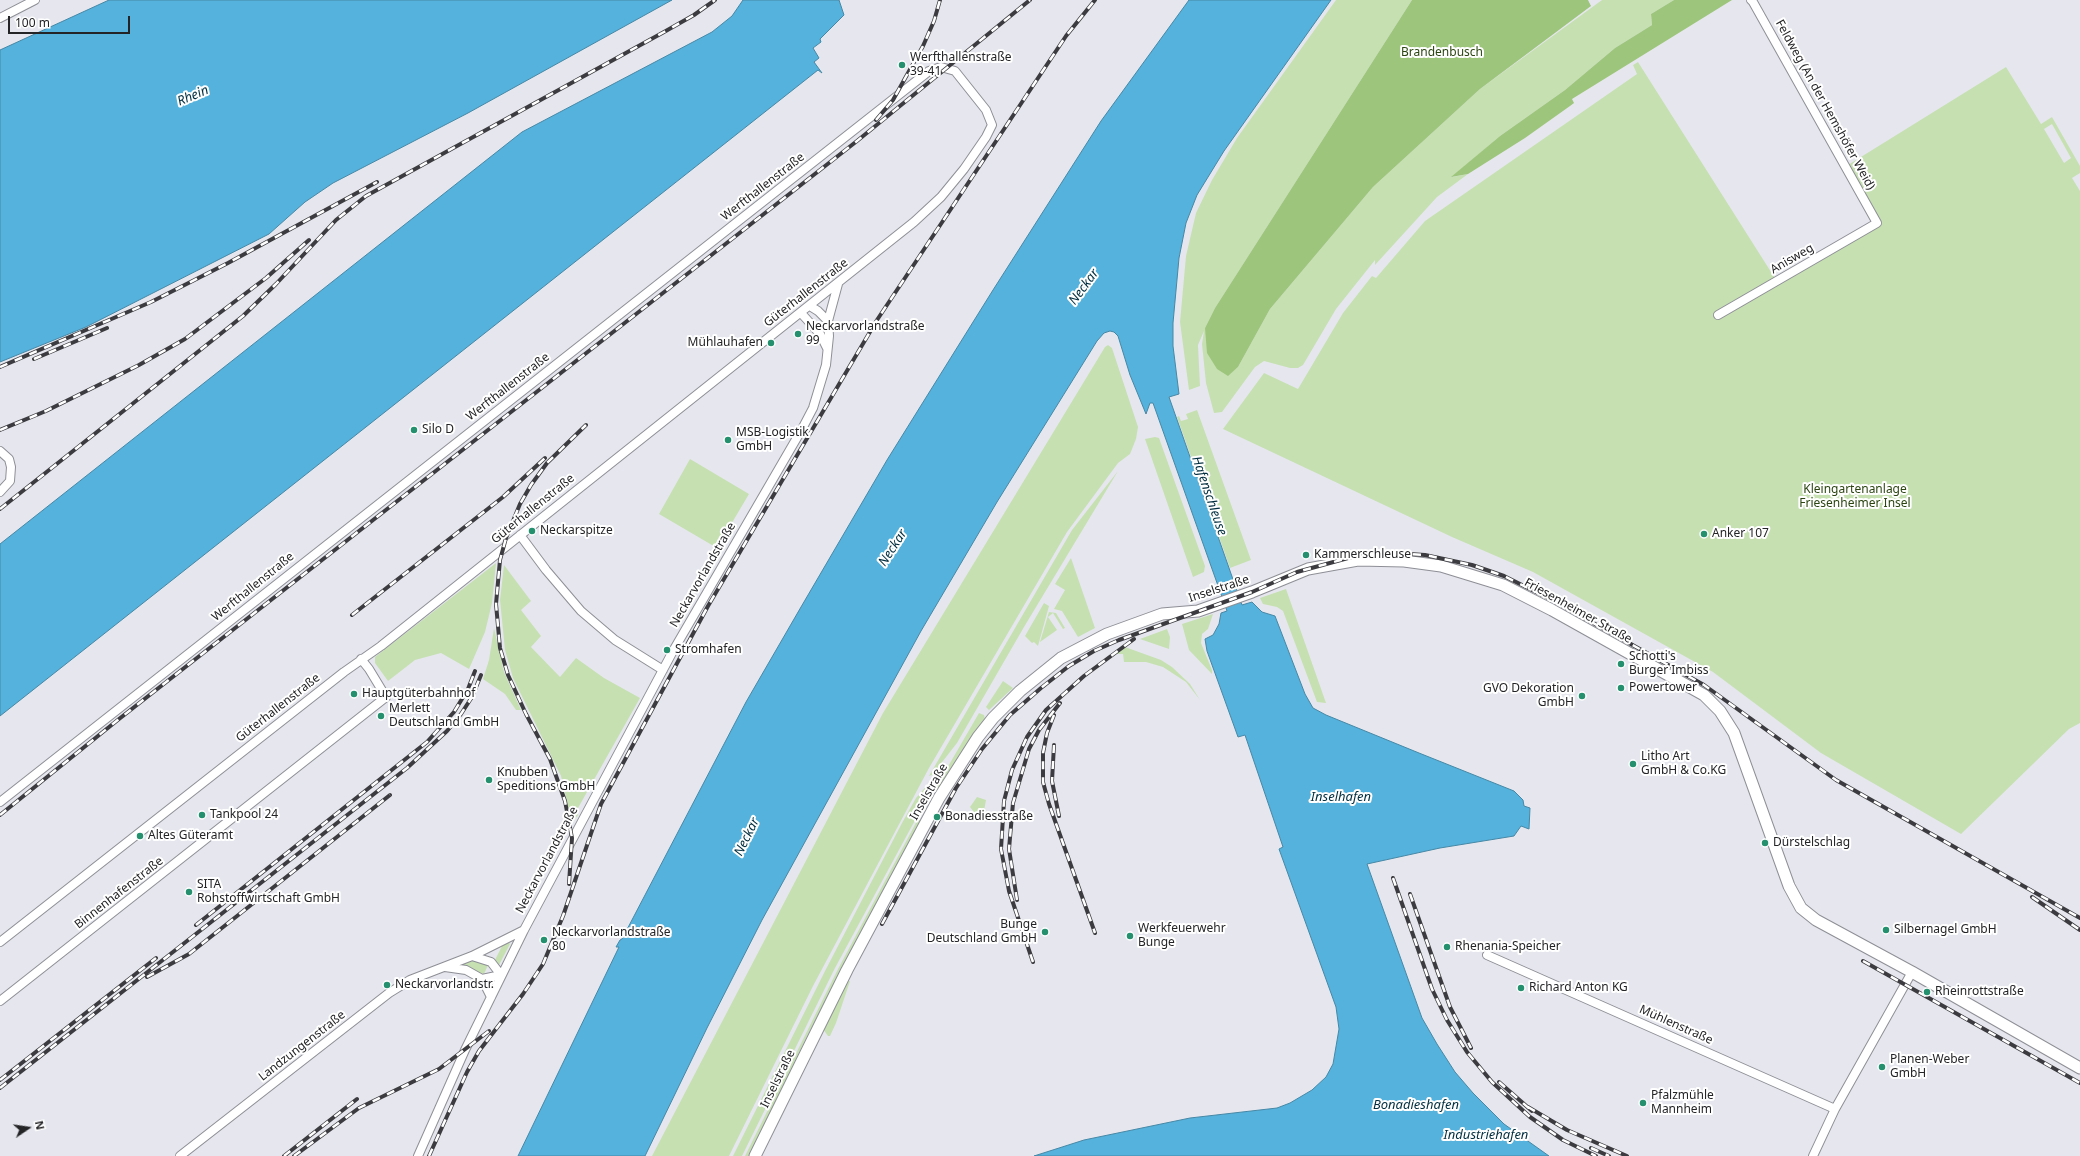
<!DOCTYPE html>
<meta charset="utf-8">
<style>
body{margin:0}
#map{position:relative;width:2080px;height:1156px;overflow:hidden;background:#e6e7ee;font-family:"Noto Sans",sans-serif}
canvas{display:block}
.north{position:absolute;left:8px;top:1108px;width:40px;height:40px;-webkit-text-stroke:3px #fff;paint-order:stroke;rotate:77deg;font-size:11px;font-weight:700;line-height:16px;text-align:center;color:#242427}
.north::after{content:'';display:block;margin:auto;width:14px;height:18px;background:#242427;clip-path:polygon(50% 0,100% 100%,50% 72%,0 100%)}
.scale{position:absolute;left:8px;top:16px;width:122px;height:18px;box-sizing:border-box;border:2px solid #242427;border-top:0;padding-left:5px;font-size:12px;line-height:14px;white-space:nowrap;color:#242427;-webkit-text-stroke:3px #fff;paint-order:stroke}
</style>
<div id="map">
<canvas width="2080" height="1156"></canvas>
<div class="north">N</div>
<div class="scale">100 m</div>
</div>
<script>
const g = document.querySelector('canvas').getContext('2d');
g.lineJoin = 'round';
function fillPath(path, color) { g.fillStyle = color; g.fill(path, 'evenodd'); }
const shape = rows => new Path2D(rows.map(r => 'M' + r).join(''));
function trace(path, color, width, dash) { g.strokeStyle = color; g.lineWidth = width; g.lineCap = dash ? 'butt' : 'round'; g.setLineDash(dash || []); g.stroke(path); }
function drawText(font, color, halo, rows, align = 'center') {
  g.font = font + ' "Noto Sans",sans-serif'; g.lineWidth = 4; g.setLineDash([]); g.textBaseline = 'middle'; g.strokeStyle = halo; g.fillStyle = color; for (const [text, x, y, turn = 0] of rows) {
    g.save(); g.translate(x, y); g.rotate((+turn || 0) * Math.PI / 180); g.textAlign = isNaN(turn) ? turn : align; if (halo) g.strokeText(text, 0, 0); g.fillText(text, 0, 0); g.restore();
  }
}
fillPath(shape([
 [1336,0,1412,0,1215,308,1205,328,1228,375,1238,367,1270,309,1373,187,1480,89,1602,0,1674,0,1651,14,1652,25,1615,48,1565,90,1500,136,1452,177,1468,174,1437,197,1375,265,1375,260,1336,309,1303,365,1298,368,1290,368,1264,361,1255,367,1222,412,1214,413,1206,383,1202,344,1204,331,1198,345,1200,386,1189,390,1180,322,1186,256,1196,213,1212,180,1237,138],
 [1638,62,1778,283,1881,224,1848,165,2006,67,2041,124,2052,117,2080,166,2080,173,2072,178,2080,191,2080,723,2069,729,1961,834,1821,753,1713,672,1533,572,1452,537,1223,429,1264,373,1298,389,1343,313,1372,276,1376,278,1425,221,1637,74,1633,65],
 [2052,124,2071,158,2064,163,2044,129],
 [1108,345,1112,348,1138,427,1136,439,1130,454,1118,463,1067,532,929,768,813,986,729,1156,652,1156,883,713,1105,347],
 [1197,410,1251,560,1230,568,1177,417,1179,416,1181,421,1188,419,1186,414],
 [1155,437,1159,438,1205,566,1204,572,1193,577,1145,439],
 [690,459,749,494,717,548,659,514],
 [1118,471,1024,627,957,743,932,775,929,776,1072,530],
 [1071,558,1095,628,1078,637,1062,611,1054,609,1065,590,1055,584],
 [496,563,492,603,485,632,469,669,441,653,415,660,388,681,375,663,375,657],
 [504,565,531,601,521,610,541,636,531,647,560,677,576,658,604,678,640,698,578,808,578,815,572,823,561,776,513,678,505,650,500,600],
 [1286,589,1326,703,1317,702,1283,611,1277,607,1263,604,1260,598],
 [1044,603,1049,606,1038,646,1034,642,1032,643,1025,636],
 [1049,612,1056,613,1065,628,1063,629,1053,613,1048,617,1057,630,1040,642],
 [1213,614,1208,629,1202,634,1201,643,1212,670,1212,674,1189,650,1182,624],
 [494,628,504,672,521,710,516,710,505,694,483,679,489,660],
 [1167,629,1170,637,1169,649,1140,639],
 [1125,647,1161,660,1172,667,1190,684,1200,700,1186,682,1163,667,1146,662,1124,662,1123,654,1116,654],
 [1003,681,1013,688,989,710,986,707],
 [979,713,984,715,985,720,964,748,937,791,935,789],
 [945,765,835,968,742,1156,733,1156,825,971,902,823,916,798],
 [977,797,986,800,982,822,970,807],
 [918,819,921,821,808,1034,749,1156,745,1156,838,969],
 [508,942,510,944,499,965,495,960,502,946],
 [472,960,488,965,484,974,457,966],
 [850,981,836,1023,830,1036,828,1036,823,1029,846,982]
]), '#c6e0b2');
fillPath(shape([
 [1412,0,1588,0,1591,6,1480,89,1373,187,1270,309,1238,367,1228,376,1217,369,1207,353,1205,328,1215,308],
 [1674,0,1732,0,1572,99,1574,103,1570,106,1525,138,1468,174,1451,177,1500,136,1565,90,1615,48,1652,25,1651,14]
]), '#9ec57c');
const water = shape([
 [109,0,672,0,468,113,333,183,305,202,269,234,86,327,0,362,0,50,109,0],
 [743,0,839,0,844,15,820,39,821,42,813,48,819,58,814,62,822,73,818,70,0,716,0,544,522,132,712,32,732,16,743,0],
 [1189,0,1331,0,1224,151,1197,195,1186,223,1179,258,1173,323,1173,346,1179,394,1169,397,1242,605,1252,602,1262,612,1275,616,1305,694,1313,708,1326,715,1419,753,1514,791,1523,800,1524,806,1530,808,1529,829,1521,826,1514,836,1440,848,1367,864,1422,1018,1437,1044,1455,1072,1473,1093,1504,1124,1549,1156,1034,1156,1084,1140,1190,1118,1277,1108,1290,1103,1312,1090,1326,1077,1333,1064,1339,1029,1336,1007,1279,849,1283,847,1245,735,1238,737,1207,651,1205,639,1213,635,1219,624,1221,613,1227,611,1153,403,1150,403,1146,414,1130,375,1118,336,1114,332,1110,331,1104,333,1097,341,997,502,921,631,762,920,707,1028,645,1156,518,1156,619,947,616,947,620,940,622,939,746,702,801,607,887,460,993,290,1101,121,1189,0]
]);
fillPath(water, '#54b2dc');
trace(water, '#4687a6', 1);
const street = shape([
 [0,18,35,0],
 [801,313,820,334,827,348],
 [1718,315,1877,223,1753,2,1751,0],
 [828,321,838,284],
 [0,451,9,459,11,467,10,481,0,492],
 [520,535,546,570,581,611,615,640,663,670],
 [0,802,929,71,941,67,955,71,986,110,992,125,986,137,964,169,941,197,914,222,381,646,344,672,0,942],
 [1487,955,1835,1109],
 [472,956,491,962,501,975],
 [445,967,466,970,482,979,491,997],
 [482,979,501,975],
 [0,1001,386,697,369,669,361,659],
 [180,1156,389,993,410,980,472,956,524,930],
 [418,1156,465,1050,524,930,673,651,802,429,813,408,826,365,829,336,828,321,818,311,810,306],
 [1813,1156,1835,1109,1912,972]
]);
const secondary = shape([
 [755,1156,847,970,939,798,978,737,993,718,1020,691,1061,658,1107,634,1162,614,1198,611,1252,592,1308,569,1358,560,1404,561,1441,566,1503,585,1552,610,1704,695,1720,711,1734,733,1789,886,1801,908,1816,920,1912,972,2080,1068]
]);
trace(street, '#8e8f96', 10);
trace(secondary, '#8e8f96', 13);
trace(street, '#fff', 8);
trace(secondary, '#fff', 11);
const rail = shape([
 [876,120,893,100,923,46,934,21,940,0],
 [34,359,107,328],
 [0,367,151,302,228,263,377,182],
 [0,430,46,411,139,365,185,339,266,278,309,240],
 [0,509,243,316,276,284,336,220,366,196,664,32,694,15,715,0],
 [352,615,503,497,545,458],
 [1054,715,1047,733,1043,753,1043,782,1049,804,1095,933],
 [1054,745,1052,781,1059,816],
 [0,815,119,719,857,141,1030,0],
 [1393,878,1432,989,1447,1020,1467,1052,1492,1082,1530,1117,1563,1140,1596,1156],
 [569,884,572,838,565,801,550,759,526,714,508,675,500,648,496,604,500,560,506,538,520,504,531,485,547,463,586,425],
 [1410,894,1450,1007,1471,1048],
 [2032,897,2080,930],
 [1017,900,1009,849,1013,803,1029,749,1039,730,1060,703],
 [882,924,956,788,982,749,1010,715,1041,688,1069,666,1094,651,1119,640,1252,592,1297,572,1359,555,1394,553,1425,555,1472,565,1504,576,1554,601,1704,685,1836,780,2080,918],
 [196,925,427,742,454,712,468,689,475,671],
 [1863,961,2080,1083],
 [1033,962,1009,891,1001,849,1004,801,1012,770,1027,737,1046,710,1084,676,1134,639],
 [147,977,189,954,390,795],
 [0,1080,156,958],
 [1499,1082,1532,1111],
 [0,1088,407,768,447,731,461,714,472,697,481,675],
 [1528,1107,1567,1130,1627,1156],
 [1591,1148,1609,1156],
 [284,1156,357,1099],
 [294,1156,359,1108,439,1069,489,1031],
 [429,1156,467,1072,479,1051,523,994,543,964,563,916,601,804,708,606,877,320,1066,36,1095,0]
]);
trace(rail, '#3c3c40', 4);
trace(rail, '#fff', 2.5, [8]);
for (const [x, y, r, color] of [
 [902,65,4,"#25906e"],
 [798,334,4,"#25906e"],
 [771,343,4,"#25906e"],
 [414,430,4,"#25906e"],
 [728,440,4,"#25906e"],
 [532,531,4,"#25906e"],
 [1704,534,4,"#25906e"],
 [1306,555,4,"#25906e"],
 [667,650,4,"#25906e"],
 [1621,664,4,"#25906e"],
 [1621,688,4,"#25906e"],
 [354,694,4,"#25906e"],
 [1582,696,4,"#25906e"],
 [381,716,4,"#25906e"],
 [1633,764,4,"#25906e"],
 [489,780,4,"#25906e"],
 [202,815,4,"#25906e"],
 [937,817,4,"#25906e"],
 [140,836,4,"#25906e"],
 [1765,843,4,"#25906e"],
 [189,892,4,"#25906e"],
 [1886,930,4,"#25906e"],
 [1045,932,4,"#25906e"],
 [1130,936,4,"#25906e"],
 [544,940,4,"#25906e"],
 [1447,947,4,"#25906e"],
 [387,985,4,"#25906e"],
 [1521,988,4,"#25906e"],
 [1927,992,4,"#25906e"],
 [1882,1067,4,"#25906e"],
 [1643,1103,4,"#25906e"]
]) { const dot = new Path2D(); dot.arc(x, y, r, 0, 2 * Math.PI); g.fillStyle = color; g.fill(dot); trace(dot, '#fff', 1.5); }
drawText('12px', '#2b4410', '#fff', [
 ["Brandenbusch",1442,53],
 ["Kleingartenanlage",1855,490],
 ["Friesenheimer Insel",1855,504]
]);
drawText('12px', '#242427', '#fff', [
 ["Werfthallenstraße",910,58],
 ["39-41",910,72],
 ["Neckarvorlandstraße",806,327],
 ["99",806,341],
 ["Mühlauhafen",763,343,"right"],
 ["Silo D",422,430],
 ["MSB-Logistik",736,433],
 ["GmbH",736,447],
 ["Neckarspitze",540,531],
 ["Anker 107",1712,534],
 ["Kammerschleuse",1314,555],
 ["Stromhafen",675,650],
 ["Schotti's",1629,657],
 ["Burger Imbiss",1629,671],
 ["Powertower",1629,688],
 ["GVO Dekoration",1574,689,"right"],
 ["GmbH",1574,703,"right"],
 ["Hauptgüterbahnhof",362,694],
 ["Merlett",389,709],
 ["Deutschland GmbH",389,723],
 ["Litho Art",1641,757],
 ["GmbH & Co.KG",1641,771],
 ["Knubben",497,773],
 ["Speditions GmbH",497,787],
 ["Tankpool 24",210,815],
 ["Bonadiesstraße",945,817],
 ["Altes Güteramt",148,836],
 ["Dürstelschlag",1773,843],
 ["SITA",197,885],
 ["Rohstoffwirtschaft GmbH",197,899],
 ["Bunge",1037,925,"right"],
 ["Deutschland GmbH",1037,939,"right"],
 ["Werkfeuerwehr",1138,929],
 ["Bunge",1138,943],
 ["Silbernagel GmbH",1894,930],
 ["Neckarvorlandstraße",552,933],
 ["80",552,947],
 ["Rhenania-Speicher",1455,947],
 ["Neckarvorlandstr.",395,985],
 ["Richard Anton KG",1529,988],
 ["Rheinrottstraße",1935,992],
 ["Planen-Weber",1890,1060],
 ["GmbH",1890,1074],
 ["Pfalzmühle",1651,1096],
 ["Mannheim",1651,1110]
], 'left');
drawText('12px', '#242427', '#fff', [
 ["Feldweg (An der Hemshöfer Weid)",1825,105,61],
 ["Werfthallenstraße",763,187,-38],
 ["Anisweg",1792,259,-30],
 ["Güterhallenstraße",806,293,-38],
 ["Werfthallenstraße",508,387,-38],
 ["Güterhallenstraße",533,509,-39],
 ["Neckarvorlandstraße",703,575,-60],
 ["Werfthallenstraße",253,587,-39],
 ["Inselstraße",1219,589,-18],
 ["Friesenheimer Straße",1578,611,29],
 ["Güterhallenstraße",278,708,-38],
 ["Inselstraße",929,792,-60],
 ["Neckarvorlandstraße",547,860,-62],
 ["Binnenhafenstraße",119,893,-38],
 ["Mühlenstraße",1676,1025,24],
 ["Landzungenstraße",302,1046,-38],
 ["Inselstraße",778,1079,-64]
]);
drawText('italic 13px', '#012e3f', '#fff', [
 ["Rhein",193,96,-23],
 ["Neckar",1084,287,-54],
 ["Hafenschleuse",1209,496,71],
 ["Neckar",893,548,-57],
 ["Inselhafen",1341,797],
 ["Neckar",747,837,-64],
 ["Bonadieshafen",1416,1105],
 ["Industriehafen",1486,1135]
]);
</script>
